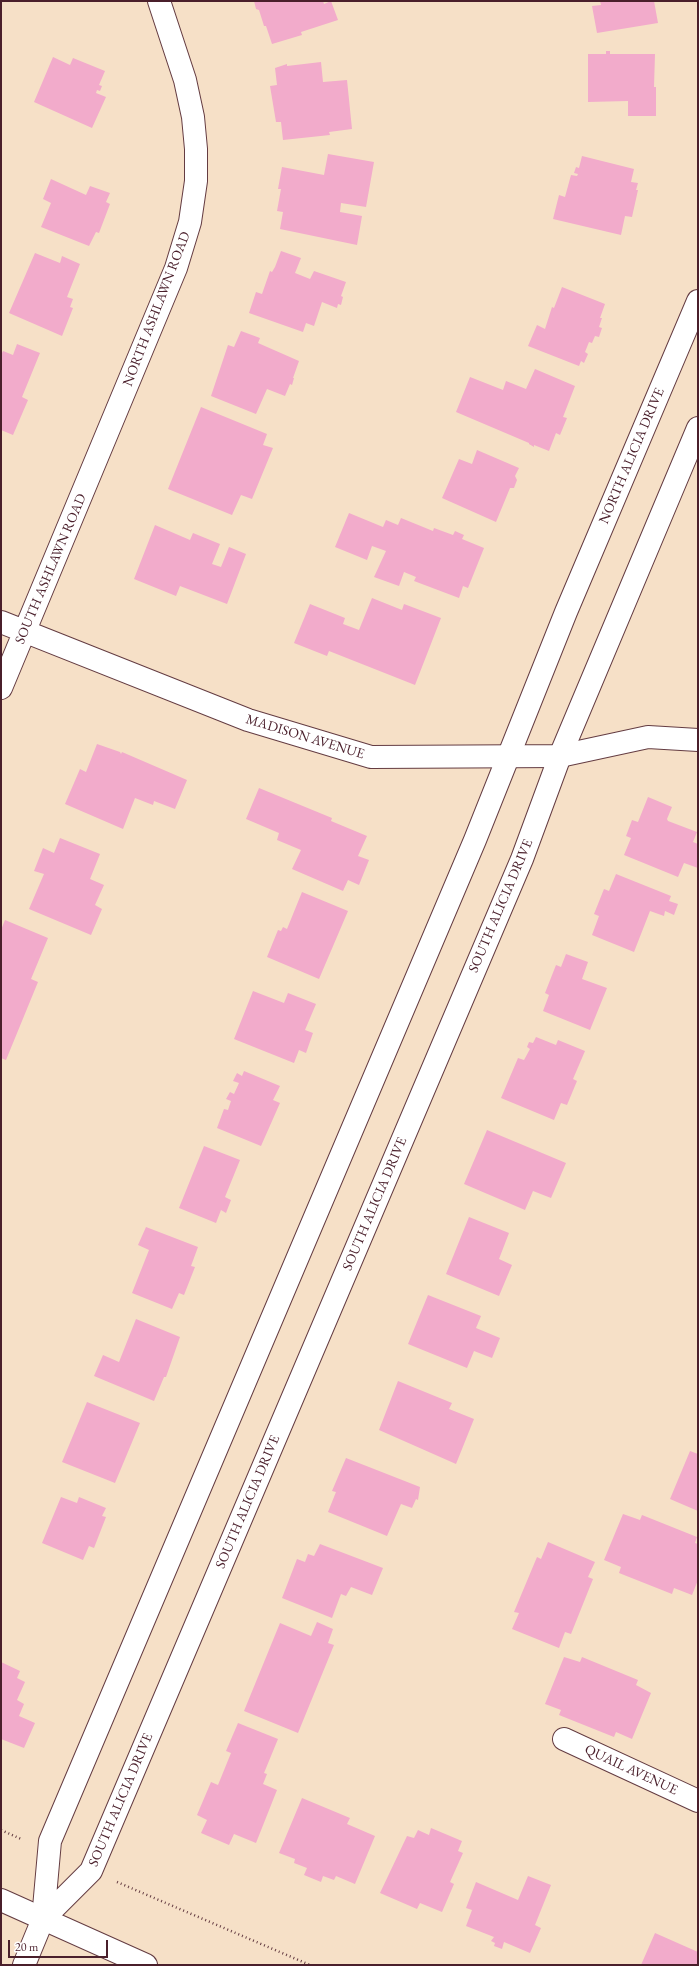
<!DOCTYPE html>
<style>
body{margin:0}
#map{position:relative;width:699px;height:1966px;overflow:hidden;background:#f6e0c7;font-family:"EB Garamond",serif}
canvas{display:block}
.frame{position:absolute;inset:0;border:2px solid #4a1f2b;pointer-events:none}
.scale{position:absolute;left:8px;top:1940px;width:100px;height:18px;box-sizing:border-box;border:2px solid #4a1f2b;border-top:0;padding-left:5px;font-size:12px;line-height:14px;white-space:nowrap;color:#4a1f2b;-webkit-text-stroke:3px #fff;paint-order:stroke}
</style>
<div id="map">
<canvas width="699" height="1966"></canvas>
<div class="frame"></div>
<div class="scale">20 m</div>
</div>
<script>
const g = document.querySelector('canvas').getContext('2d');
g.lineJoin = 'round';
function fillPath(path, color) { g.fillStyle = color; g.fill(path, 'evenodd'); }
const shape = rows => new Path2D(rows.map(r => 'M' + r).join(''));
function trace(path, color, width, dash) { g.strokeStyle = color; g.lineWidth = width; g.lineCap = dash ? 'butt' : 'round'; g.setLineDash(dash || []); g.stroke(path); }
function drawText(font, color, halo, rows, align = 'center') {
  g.font = font + ' "EB Garamond",serif'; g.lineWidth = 3; g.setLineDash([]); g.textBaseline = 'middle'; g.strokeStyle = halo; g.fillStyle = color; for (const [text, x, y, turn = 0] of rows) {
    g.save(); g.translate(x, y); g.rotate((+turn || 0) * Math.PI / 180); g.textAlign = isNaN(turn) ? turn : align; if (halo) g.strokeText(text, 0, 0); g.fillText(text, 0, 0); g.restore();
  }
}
fillPath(shape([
 [254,1,323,1,324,4,331,1,338,20,301,32,302,35,272,44,266,26,264,26,259,10,256,9],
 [600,1,654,1,658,23,597,33,592,6,601,5],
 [606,51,610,51,610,54,655,54,654,87,656,87,656,116,628,116,628,101,588,102,588,54,606,54],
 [53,57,70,65,73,58,105,71,99,85,102,86,100,91,97,90,96,93,106,97,92,128,34,102],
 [321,62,323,82,347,80,352,129,329,132,330,135,283,140,281,122,276,122,270,86,277,85,275,68,287,64,287,66],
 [328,154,374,162,366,207,341,203,340,212,362,216,357,245,280,229,283,212,277,211,281,189,278,189,282,167,324,175],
 [582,156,634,169,631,182,638,183,636,190,638,190,632,217,625,216,621,235,553,219,559,195,565,197,571,175,577,176,578,174,574,173,576,167,579,168],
 [51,179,86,195,90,186,110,193,106,202,110,204,99,233,96,232,89,246,41,227,51,203,43,199],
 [281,251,301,258,295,273,310,279,314,271,346,282,341,296,343,297,341,305,338,304,337,308,322,302,314,326,306,323,303,332,249,313,256,292,262,294,270,271,272,272,275,267],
 [35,253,60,263,62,256,80,264,67,297,73,299,70,307,73,308,62,336,9,313],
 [562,287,605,304,600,318,602,318,599,327,602,328,599,337,595,336,592,343,589,342,585,352,588,354,584,363,581,361,579,366,528,346,537,325,545,329,552,307,554,308],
 [241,331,260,338,258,343,299,361,293,378,294,378,292,385,290,384,285,396,267,389,256,414,211,396,228,345,234,347],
 [17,344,40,353,22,397,28,400,13,435,1,430,1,355,3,351,13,355],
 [535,369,575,386,563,417,567,418,560,435,556,433,549,451,534,445,534,447,529,444,529,443,456,412,470,377,503,390,506,381,526,389],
 [201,407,267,434,263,445,273,448,252,499,241,495,232,515,168,489],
 [477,450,519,468,515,476,517,480,514,488,510,488,496,522,442,498,459,459,472,464],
 [349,513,383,527,386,520,398,525,401,518,433,531,434,528,453,535,455,531,464,535,462,539,484,548,468,588,463,586,459,598,414,581,416,577,404,572,399,586,374,577,386,551,372,546,367,560,335,547],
 [155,525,190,540,193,533,220,544,212,564,221,567,229,547,246,554,227,604,180,586,176,596,134,579],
 [372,598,402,610,404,604,441,618,415,685,329,651,327,656,294,643,310,604,345,618,343,624,359,630],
 [97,744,120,752,121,754,122,752,187,780,175,809,154,801,153,805,135,798,123,829,65,804,80,769,86,772],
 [259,788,332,818,331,821,367,836,358,856,369,860,359,885,348,880,343,891,292,869,301,850,277,840,279,833,246,819],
 [648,797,672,807,667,819,668,821,697,832,693,842,698,844,698,868,684,863,678,877,624,855,631,838,626,836,632,820,638,822],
 [60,838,100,854,90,879,104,885,95,905,102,909,91,935,29,909,44,874,34,871,43,848,54,853],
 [616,874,671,896,669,901,678,904,674,915,665,911,664,916,650,911,634,952,592,935,599,916,594,914,604,889,609,891],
 [302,892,348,911,319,979,267,957,278,930,281,931,283,927,287,929],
 [5,920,48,938,31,979,38,982,6,1060,1,1058,1,930],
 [566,954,588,962,582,979,607,988,590,1030,543,1011,549,995,545,993,556,965,561,967],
 [253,991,284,1003,288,993,316,1004,305,1030,313,1033,306,1053,299,1050,294,1063,234,1039],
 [536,1037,556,1045,558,1040,585,1051,573,1079,577,1081,567,1105,561,1103,554,1120,501,1098,518,1058,524,1060,530,1049,527,1047,529,1042,533,1043],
 [244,1071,280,1086,273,1100,280,1103,261,1146,217,1128,224,1109,228,1110,231,1101,226,1099,230,1092,234,1094,239,1083,233,1081,237,1073,242,1076],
 [487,1130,566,1163,551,1198,533,1191,525,1210,464,1184],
 [204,1146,240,1160,225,1197,231,1200,226,1213,221,1210,216,1223,179,1208],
 [469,1217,509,1233,499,1259,512,1265,499,1296,446,1274],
 [146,1227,198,1247,191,1266,195,1267,184,1295,179,1293,172,1309,132,1293,149,1250,138,1245],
 [428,1295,481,1316,476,1328,500,1338,492,1358,474,1351,467,1368,408,1344],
 [136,1319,180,1337,166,1377,164,1377,154,1401,94,1376,103,1355,119,1362],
 [398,1381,452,1403,449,1409,474,1419,456,1464,379,1430],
 [87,1402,140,1423,115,1483,62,1462],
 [690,1451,698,1454,698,1511,670,1499],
 [346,1458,420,1487,418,1500,416,1499,412,1508,401,1504,387,1536,328,1512,336,1492,332,1491],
 [61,1497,77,1503,79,1497,106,1508,102,1516,106,1517,94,1548,89,1546,83,1560,42,1543],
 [623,1514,640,1520,642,1515,697,1537,695,1543,698,1544,698,1580,692,1595,674,1588,672,1594,619,1573,621,1567,604,1560],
 [548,1542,595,1562,588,1577,593,1579,571,1634,565,1632,559,1648,512,1629,519,1613,514,1612,537,1557,541,1559],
 [320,1544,383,1568,372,1595,351,1587,346,1596,341,1594,332,1618,282,1598,297,1559,305,1562,308,1554,314,1556],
 [317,1622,333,1629,328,1643,334,1645,298,1733,244,1711,280,1623,311,1636],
 [564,1657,580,1662,582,1657,638,1680,636,1685,651,1693,632,1739,616,1732,614,1737,559,1715,561,1710,545,1704],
 [1,1662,20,1671,17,1678,25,1682,17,1700,24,1704,19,1716,35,1723,24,1748,1,1739],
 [238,1723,278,1739,264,1773,267,1774,263,1784,277,1790,256,1843,234,1834,229,1845,201,1833,207,1820,197,1815,211,1782,218,1785,231,1753,226,1751],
 [302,1798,350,1818,347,1824,375,1836,355,1884,336,1876,334,1880,323,1876,321,1882,304,1875,307,1868,294,1863,295,1859,279,1853],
 [431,1828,462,1841,458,1851,463,1853,450,1882,454,1884,442,1912,420,1903,417,1909,380,1893,407,1836,414,1838,418,1830,429,1835],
 [528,1876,551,1885,535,1925,541,1928,530,1953,504,1942,502,1949,494,1946,495,1943,491,1941,494,1937,466,1926,472,1910,466,1908,476,1882,518,1900],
 [655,1933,698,1952,698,1965,641,1965]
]), '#f2abcb');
const street = shape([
 [1,622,248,720,371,757,560,756,648,737,698,740],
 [1,688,176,268,190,222,196,181,196,149,193,117,185,80,159,1],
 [564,1739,698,1801]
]);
const secondary = shape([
 [43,1919,91,1871,522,859,560,756,698,428],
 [24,1965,43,1919,50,1841,475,840,566,612,698,301]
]);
const primary = shape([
 [1,1900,146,1965]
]);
trace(street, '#643c42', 24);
trace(secondary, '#643c42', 24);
trace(primary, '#643c42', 24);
trace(shape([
 [1,1830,21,1839],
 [117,1882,310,1965]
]), '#643c42', 2.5, [1, 3]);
trace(street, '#fff', 22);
trace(secondary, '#fff', 22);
trace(primary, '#fff', 22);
drawText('14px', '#4a1f2b', '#fff', [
 ["NORTH ASHLAWN ROAD",157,309,-69],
 ["NORTH ALICIA DRIVE",632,456,-67],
 ["SOUTH ASHLAWN ROAD",51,569,-67],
 ["MADISON AVENUE",305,737,17],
 ["SOUTH ALICIA DRIVE",501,906,-67],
 ["SOUTH ALICIA DRIVE",375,1204,-67],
 ["SOUTH ALICIA DRIVE",248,1502,-67],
 ["QUAIL AVENUE",631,1770,25],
 ["SOUTH ALICIA DRIVE",121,1800,-67]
]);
</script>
